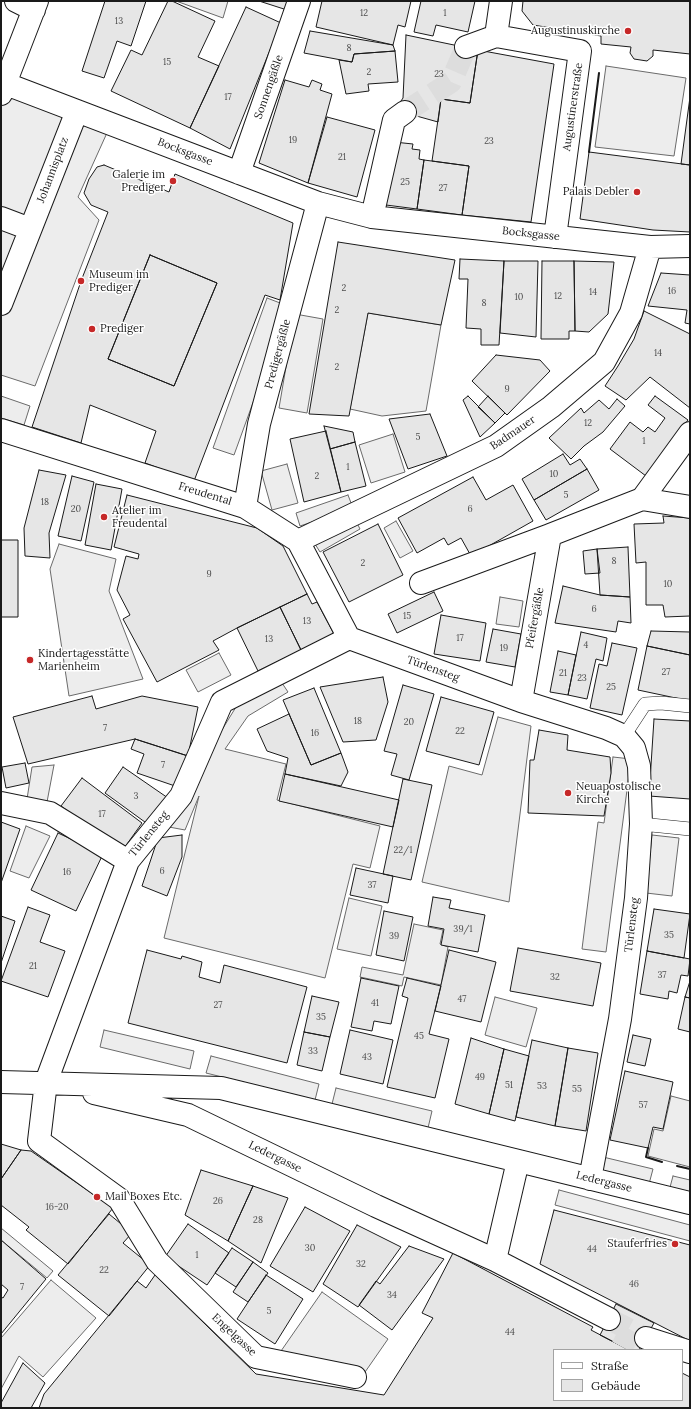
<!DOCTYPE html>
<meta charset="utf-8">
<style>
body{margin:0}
#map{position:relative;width:691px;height:1409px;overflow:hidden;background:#fff;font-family:Lora,serif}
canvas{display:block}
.frame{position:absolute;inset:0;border:2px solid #1a1a1a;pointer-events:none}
.legend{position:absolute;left:553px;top:1349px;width:130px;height:52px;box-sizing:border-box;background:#fff;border:1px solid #a3a3a3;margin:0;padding:5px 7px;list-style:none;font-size:12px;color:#1a1a1a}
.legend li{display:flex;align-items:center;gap:8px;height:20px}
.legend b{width:20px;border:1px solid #a3a3a3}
</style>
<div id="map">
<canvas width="691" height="1409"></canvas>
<div class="frame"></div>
<ul class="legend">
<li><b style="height:5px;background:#fff"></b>Straße</li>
<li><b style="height:11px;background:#e6e6e6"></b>Gebäude</li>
</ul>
</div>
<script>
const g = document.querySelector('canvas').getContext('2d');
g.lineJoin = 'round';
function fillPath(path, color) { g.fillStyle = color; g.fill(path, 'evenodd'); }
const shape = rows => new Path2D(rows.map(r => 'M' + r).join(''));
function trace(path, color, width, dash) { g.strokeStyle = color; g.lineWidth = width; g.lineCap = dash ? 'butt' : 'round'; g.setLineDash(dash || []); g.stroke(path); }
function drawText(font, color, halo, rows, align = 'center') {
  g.font = font + ' Lora,serif'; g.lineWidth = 3; g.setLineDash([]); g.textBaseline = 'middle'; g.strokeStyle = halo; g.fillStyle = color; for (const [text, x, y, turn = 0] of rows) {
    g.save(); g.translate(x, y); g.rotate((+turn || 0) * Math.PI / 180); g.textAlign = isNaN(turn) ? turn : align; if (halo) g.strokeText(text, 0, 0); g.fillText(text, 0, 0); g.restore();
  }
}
const parking = shape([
 [176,1,228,1,223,18,176,1],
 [606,66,686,78,674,156,595,147,606,66],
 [1,82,111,124,78,197,99,220,35,386,1,375,1,82],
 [267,298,288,306,234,455,213,448,267,298],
 [368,313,441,325,426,411,382,416,350,409,368,313],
 [295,314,323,319,307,413,279,408,295,314],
 [1,396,30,406,24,425,1,418,1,396],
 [393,434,405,472,371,483,359,445,393,434],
 [287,464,298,503,272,510,261,471,287,464],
 [348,495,353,508,300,526,296,513,348,495],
 [356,521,360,529,320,552,315,544,356,521],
 [396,521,413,551,400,558,384,528,396,521],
 [59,544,116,559,109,591,143,679,69,696,50,569,59,544],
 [500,597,523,601,519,627,496,624,500,597],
 [219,653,231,675,198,692,186,670,219,653],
 [280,680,288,692,248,716,225,749,286,764,277,800,380,826,370,868,353,864,325,978,164,938,199,796,185,830,169,827,212,746,236,707,280,680],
 [498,717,531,726,509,902,422,882,449,766,482,775,498,717],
 [613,757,631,759,606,952,582,949,598,822,604,823,613,757],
 [54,765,47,802,27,799,32,767,54,765],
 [26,826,50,836,29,878,10,871,26,826],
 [652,835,679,838,672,896,646,893,652,835],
 [349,898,382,906,371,956,337,949,349,898],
 [414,924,443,930,440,944,448,947,441,985,404,977,402,986,360,977,362,967,403,975,414,924],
 [495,997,537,1008,526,1047,485,1035,495,997],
 [104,1030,194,1051,190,1069,100,1047,104,1030],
 [211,1056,319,1084,315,1100,206,1073,211,1056],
 [336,1088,432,1111,428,1128,332,1104,336,1088],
 [671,1096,690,1101,690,1167,648,1156,654,1129,663,1131,671,1096],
 [603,1157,653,1169,649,1184,599,1171,603,1157],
 [673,1176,690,1180,690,1196,669,1191,673,1176],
 [559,1190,690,1225,690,1241,555,1205,559,1190],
 [1,1228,53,1271,47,1278,1,1240,1,1228],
 [51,1280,96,1318,43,1377,19,1356,1,1389,1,1338,51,1280],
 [322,1292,388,1339,363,1375,281,1351,322,1292]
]);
fillPath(parking, '#ededed');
trace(parking, '#6a6a6a', 1);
const building = shape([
 [105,1,146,1,131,46,117,41,104,78,82,71,105,1],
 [168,1,172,1,215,21,198,57,219,66,190,128,111,91,131,50,142,55,168,1],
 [259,1,290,1,287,10,259,1],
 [322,1,411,1,405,27,398,25,393,45,316,27,322,1],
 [421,1,475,1,468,32,436,25,433,36,414,32,421,1],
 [523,1,690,1,690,54,653,50,653,56,647,61,634,59,630,53,631,47,601,44,601,36,533,25,522,11,523,1],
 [246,7,281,23,230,149,190,128,246,7],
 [310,31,393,45,395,51,354,54,352,62,304,53,310,31],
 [406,35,478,50,470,103,441,99,438,122,395,110,403,98,406,35],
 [478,50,554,64,531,222,462,215,469,166,432,161,441,99,470,103,478,50],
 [395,51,398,82,368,84,369,91,346,94,339,60,352,62,354,54,395,51],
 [285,80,309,87,312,80,322,84,320,90,332,94,308,183,259,163,285,80],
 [690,97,690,165,681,164,690,97],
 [327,117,375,130,357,197,308,183,327,117],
 [394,142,413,144,412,149,420,150,419,159,424,160,417,209,386,205,394,142],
 [589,152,690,165,690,232,653,230,580,219,589,152],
 [424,160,469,166,462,215,417,209,424,160],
 [104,165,169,192,175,174,293,223,280,300,265,295,194,481,145,463,156,431,90,405,81,443,32,427,81,281,108,212,91,205,84,193,89,179,97,167,104,165],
 [150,255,217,283,174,386,108,359,150,255],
 [338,242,455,260,441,325,368,313,349,416,309,414,338,242],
 [150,255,217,283,174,386,108,359,150,255],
 [460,259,504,261,499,345,481,345,481,329,466,328,468,279,459,279,460,259],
 [504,261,538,261,536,337,500,333,504,261],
 [542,261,574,261,575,331,569,331,569,339,541,339,542,261],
 [574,261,614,262,608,314,589,332,575,331,574,261],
 [661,273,690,275,690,324,685,323,687,310,648,306,661,273],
 [644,311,690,334,690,408,650,377,626,400,605,386,618,366,634,339,644,311],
 [496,355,540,360,550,371,507,415,472,381,496,355],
 [468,396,495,423,480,437,463,400,468,396],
 [488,396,505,413,495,423,478,407,488,396],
 [655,396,688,420,646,476,610,449,630,422,643,432,648,427,655,432,665,418,648,405,655,396],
 [617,399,625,406,603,432,584,446,571,459,549,438,581,408,584,413,599,400,609,409,617,399],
 [430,414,447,456,408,469,389,419,430,414],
 [324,426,353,432,355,442,330,449,324,426],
 [326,431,341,492,304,502,290,439,326,431],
 [355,442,366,486,341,492,330,449,355,442],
 [563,454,570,465,580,459,587,469,534,500,522,479,563,454],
 [587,469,599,490,546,520,534,500,587,469],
 [39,470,66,475,49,533,50,558,25,556,24,528,39,470],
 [72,476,94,482,81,541,58,536,72,476],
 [473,477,486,500,513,485,533,521,471,556,461,538,448,545,444,538,417,553,398,518,473,477],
 [96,484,122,489,111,550,85,545,96,484],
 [127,495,257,528,283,546,307,594,237,628,213,641,219,650,157,682,123,619,130,615,117,590,126,556,138,559,139,554,114,547,127,495],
 [663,516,690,518,690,616,665,617,663,605,646,605,646,562,636,563,634,524,664,523,663,516],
 [378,524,403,575,349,602,323,552,378,524],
 [1,540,18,540,18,617,1,617,1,540],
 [628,547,630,597,600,595,597,549,628,547],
 [597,549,600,573,585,574,583,551,597,549],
 [563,586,600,595,630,597,631,623,618,621,616,632,555,623,563,586],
 [434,592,443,611,397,633,388,614,434,592],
 [307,594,312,604,317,602,334,634,301,650,280,607,307,594],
 [280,607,301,650,258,671,237,628,280,607],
 [441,615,486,623,480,661,434,654,441,615],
 [493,629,521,634,515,667,486,662,493,629],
 [651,631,690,632,690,655,647,646,651,631],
 [581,632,607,638,603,661,596,659,587,699,568,695,581,632],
 [612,643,637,648,622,715,590,708,599,664,607,666,612,643],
 [647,646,690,655,690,701,638,690,647,646],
 [558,651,576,655,568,695,550,692,558,651],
 [383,677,388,702,376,740,343,742,320,687,383,677],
 [403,685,434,694,409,780,391,775,397,754,384,751,403,685],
 [314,688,341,753,311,765,283,700,314,688],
 [92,696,96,709,142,696,198,707,188,756,135,739,28,764,13,717,92,696],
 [441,697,494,712,479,765,426,751,441,697],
 [289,714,311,765,341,753,348,772,341,786,285,774,288,758,267,751,257,729,289,714],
 [654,719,690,721,690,799,649,796,654,719],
 [539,730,568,735,567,750,610,757,611,773,604,816,528,813,530,760,534,760,539,730],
 [135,739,188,756,178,787,137,773,144,754,131,749,135,739],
 [25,763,29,783,6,788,2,767,25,763],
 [123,767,168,798,149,825,105,793,123,767],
 [285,774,399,800,393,827,279,801,285,774],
 [82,778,142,823,122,851,61,806,82,778],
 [403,779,432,785,411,880,383,874,403,779],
 [1,822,20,829,1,883,1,822],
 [58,833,103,854,76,911,31,890,58,833],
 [182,835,182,857,167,896,142,886,158,838,182,835],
 [356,868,393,876,388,903,350,895,356,868],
 [433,897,451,900,449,908,485,915,478,952,441,945,444,929,428,926,433,897],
 [28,907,50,915,40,942,65,951,48,997,1,981,28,907],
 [654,909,690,914,684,958,647,951,654,909],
 [384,911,413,917,404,961,376,955,384,911],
 [1,916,15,921,1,963,1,916],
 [518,948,601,963,593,1006,510,991,518,948],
 [147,950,181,959,182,956,202,962,199,977,220,983,224,965,307,987,287,1063,128,1023,147,950],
 [449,950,496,962,481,1022,435,1011,449,950],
 [647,951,690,959,688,976,681,975,677,993,669,991,668,999,640,994,647,951],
 [361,978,399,986,391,1024,374,1021,372,1031,351,1027,361,978],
 [407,978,441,986,429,1034,449,1039,435,1098,387,1087,408,998,402,996,407,978],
 [690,981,690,998,685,997,690,981],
 [312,996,339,1002,330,1037,304,1032,312,996],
 [685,997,690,998,690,1032,678,1029,685,997],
 [350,1030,393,1040,383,1084,340,1074,350,1030],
 [304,1032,330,1037,322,1071,297,1065,304,1032],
 [633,1035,651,1039,645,1066,627,1062,633,1035],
 [471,1038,504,1049,489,1114,455,1104,471,1038],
 [532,1040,568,1048,555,1126,516,1117,532,1040],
 [568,1048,598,1053,586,1131,555,1126,568,1048],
 [504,1049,529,1056,515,1121,489,1114,504,1049],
 [625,1071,673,1082,663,1129,653,1127,648,1148,610,1140,625,1071],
 [1,1144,21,1150,1,1179,1,1144],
 [21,1150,31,1151,113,1208,68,1264,26,1230,29,1227,1,1205,1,1179,21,1150],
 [201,1170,253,1186,228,1241,185,1215,201,1170],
 [253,1186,288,1198,261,1263,228,1241,253,1186],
 [305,1207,350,1231,313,1292,270,1266,305,1207],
 [554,1210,690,1245,690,1341,540,1264,554,1210],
 [109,1214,132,1233,123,1243,150,1265,109,1316,58,1275,109,1214],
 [188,1224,229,1253,207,1285,165,1257,188,1224],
 [357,1225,401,1247,358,1307,323,1284,357,1225],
 [1,1240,46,1279,1,1334,1,1297,3,1298,8,1290,1,1284,1,1240],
 [409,1246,444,1259,392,1330,359,1305,376,1281,380,1284,409,1246],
 [232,1248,253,1262,236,1287,215,1273,232,1248],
 [453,1253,593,1327,591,1330,629,1350,554,1350,554,1400,682,1400,682,1373,690,1377,690,1408,39,1408,44,1394,137,1281,146,1288,155,1275,256,1374,384,1395,433,1318,422,1313,453,1253],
 [253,1262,268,1273,248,1302,233,1292,253,1262],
 [266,1275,303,1299,275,1344,237,1319,266,1275],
 [616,1304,654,1323,639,1350,629,1350,600,1335,616,1304],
 [23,1363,45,1383,31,1408,1,1408,1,1403,23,1363]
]);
fillPath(building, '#e6e6e6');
trace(building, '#1a1a1a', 1);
trace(shape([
 [405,112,451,82,466,47],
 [609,1319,646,1338],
 [622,1347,631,1330]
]), '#ddd', 22, [22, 11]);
const lane = shape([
 [624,736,645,704,661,703,690,706],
 [641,824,690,829]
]);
const street = shape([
 [16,1,34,10],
 [501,1,496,36,580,51,555,237],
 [466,47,496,36],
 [1,82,318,203,372,217,650,247,690,246],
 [1,94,37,1],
 [239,173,299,1],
 [372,217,394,120,405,112],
 [1,218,30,229],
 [1,304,77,111],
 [1,430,245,507,298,541,349,638],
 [642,499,690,433],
 [245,507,259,424,318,203],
 [298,541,496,446,551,407,604,362,631,313,650,247],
 [421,583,550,535],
 [521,701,550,535,642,499,690,507],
 [1,803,50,813,128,861],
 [1,1082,221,1088,690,1203],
 [94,1093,188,1115,376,1206,495,1260,609,1319],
 [495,1260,518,1161],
 [646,1338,690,1352],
 [355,1377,256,1357,157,1261,119,1199,39,1141,46,1082,128,861,181,796,222,702,349,638,521,701,606,728,624,736,634,748,639,766,641,824,636,898,620,1019,590,1179]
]);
trace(lane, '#1a1a1a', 14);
trace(street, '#1a1a1a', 24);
trace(lane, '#fff', 13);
trace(street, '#fff', 22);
trace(shape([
 [589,152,599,73],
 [648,1148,646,1157,662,1162],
 [677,1166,690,1169]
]), '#1a1a1a', 2);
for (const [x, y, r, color] of [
 [628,31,4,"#c62828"],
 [173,181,4,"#c62828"],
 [637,192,4,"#c62828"],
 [81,281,4,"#c62828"],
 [92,329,4,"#c62828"],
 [104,517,4,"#c62828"],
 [30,660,4,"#c62828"],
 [568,793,4,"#c62828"],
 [97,1197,4,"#c62828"],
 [675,1244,4,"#c62828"]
]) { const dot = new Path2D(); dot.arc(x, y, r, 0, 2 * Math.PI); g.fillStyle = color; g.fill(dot); trace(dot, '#fff', 1.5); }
drawText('9px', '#4d4d4d', null, [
 ["12",364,13],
 ["1",445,13],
 ["13",119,21],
 ["8",349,48],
 ["15",167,62],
 ["2",369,72],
 ["23",439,74],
 ["17",228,97],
 ["19",293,140],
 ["23",489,141],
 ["21",342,157],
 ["25",405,182],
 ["27",443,188],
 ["2",344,288],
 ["16",672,291],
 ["14",593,292],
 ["12",558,296],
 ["10",519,297],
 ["8",484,303],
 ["2",337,310],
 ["14",658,353],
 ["2",337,367],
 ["9",507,389],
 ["12",588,423],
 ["5",418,437],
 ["1",644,441],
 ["1",348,467],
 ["10",554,474],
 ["2",317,476],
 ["5",566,495],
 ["18",45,502],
 ["20",76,509],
 ["6",470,509],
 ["8",614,561],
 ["2",363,563],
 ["9",209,574],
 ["10",668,584],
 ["6",594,609],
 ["15",407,616],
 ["13",307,621],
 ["17",460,638],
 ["13",269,639],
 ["4",586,645],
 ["19",504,648],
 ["27",666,672],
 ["21",563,673],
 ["23",582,678],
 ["25",611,687],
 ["18",358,721],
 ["20",409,722],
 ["7",105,728],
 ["22",460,731],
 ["16",315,733],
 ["7",163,765],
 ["3",136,796],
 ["17",102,814],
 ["22/1",403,850],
 ["6",162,871],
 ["16",67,872],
 ["37",372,885],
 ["39/1",463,929],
 ["35",669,935],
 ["39",394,936],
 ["21",33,966],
 ["37",662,975],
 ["32",555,977],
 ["47",462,999],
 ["41",375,1003],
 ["27",218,1005],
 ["35",321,1017],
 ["45",419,1036],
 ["33",313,1051],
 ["43",367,1057],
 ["49",480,1077],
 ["51",509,1085],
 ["53",542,1086],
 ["55",577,1089],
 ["57",643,1105],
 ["26",218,1201],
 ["16-20",57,1207],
 ["28",258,1220],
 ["30",310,1248],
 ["44",592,1249],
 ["1",197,1255],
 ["32",361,1264],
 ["22",104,1270],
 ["46",634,1284],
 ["7",22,1287],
 ["34",392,1295],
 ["5",269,1311],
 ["44",510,1332]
]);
drawText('11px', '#1a1a1a', '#fff', [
 ["Augustinuskirche",620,31,"right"],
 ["Galerie im",165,175,"right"],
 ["Prediger",165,188,"right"],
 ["Palais Debler",629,192,"right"],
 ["Museum im",89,275],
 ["Prediger",89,288],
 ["Prediger",100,329],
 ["Atelier im",112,511],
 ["Freudental",112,524],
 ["Kindertagesstätte",38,654],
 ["Marienheim",38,667],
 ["Neuapostolische",576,787],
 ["Kirche",576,800],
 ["Mail Boxes Etc.",105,1197],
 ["Stauferfries",667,1244,"right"]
], 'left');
drawText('11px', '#1a1a1a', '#fff', [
 ["Sonnengäßle",269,87,-71],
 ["Augustinerstraße",573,107,-82],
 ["Bocksgasse",185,152,21],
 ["Johannisplatz",53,170,-69],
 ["Bocksgasse",531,234,6],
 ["Predigergäßle",278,354,-75],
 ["Badmauer",513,433,-34],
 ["Freudental",205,494,17],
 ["Pfeifergäßle",535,618,-80],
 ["Türlensteg",433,669,20],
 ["Türlensteg",149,834,-51],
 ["Türlensteg",632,925,-83],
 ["Ledergasse",275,1157,26],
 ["Ledergasse",604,1182,14],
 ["Engelgasse",234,1335,43]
]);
</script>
